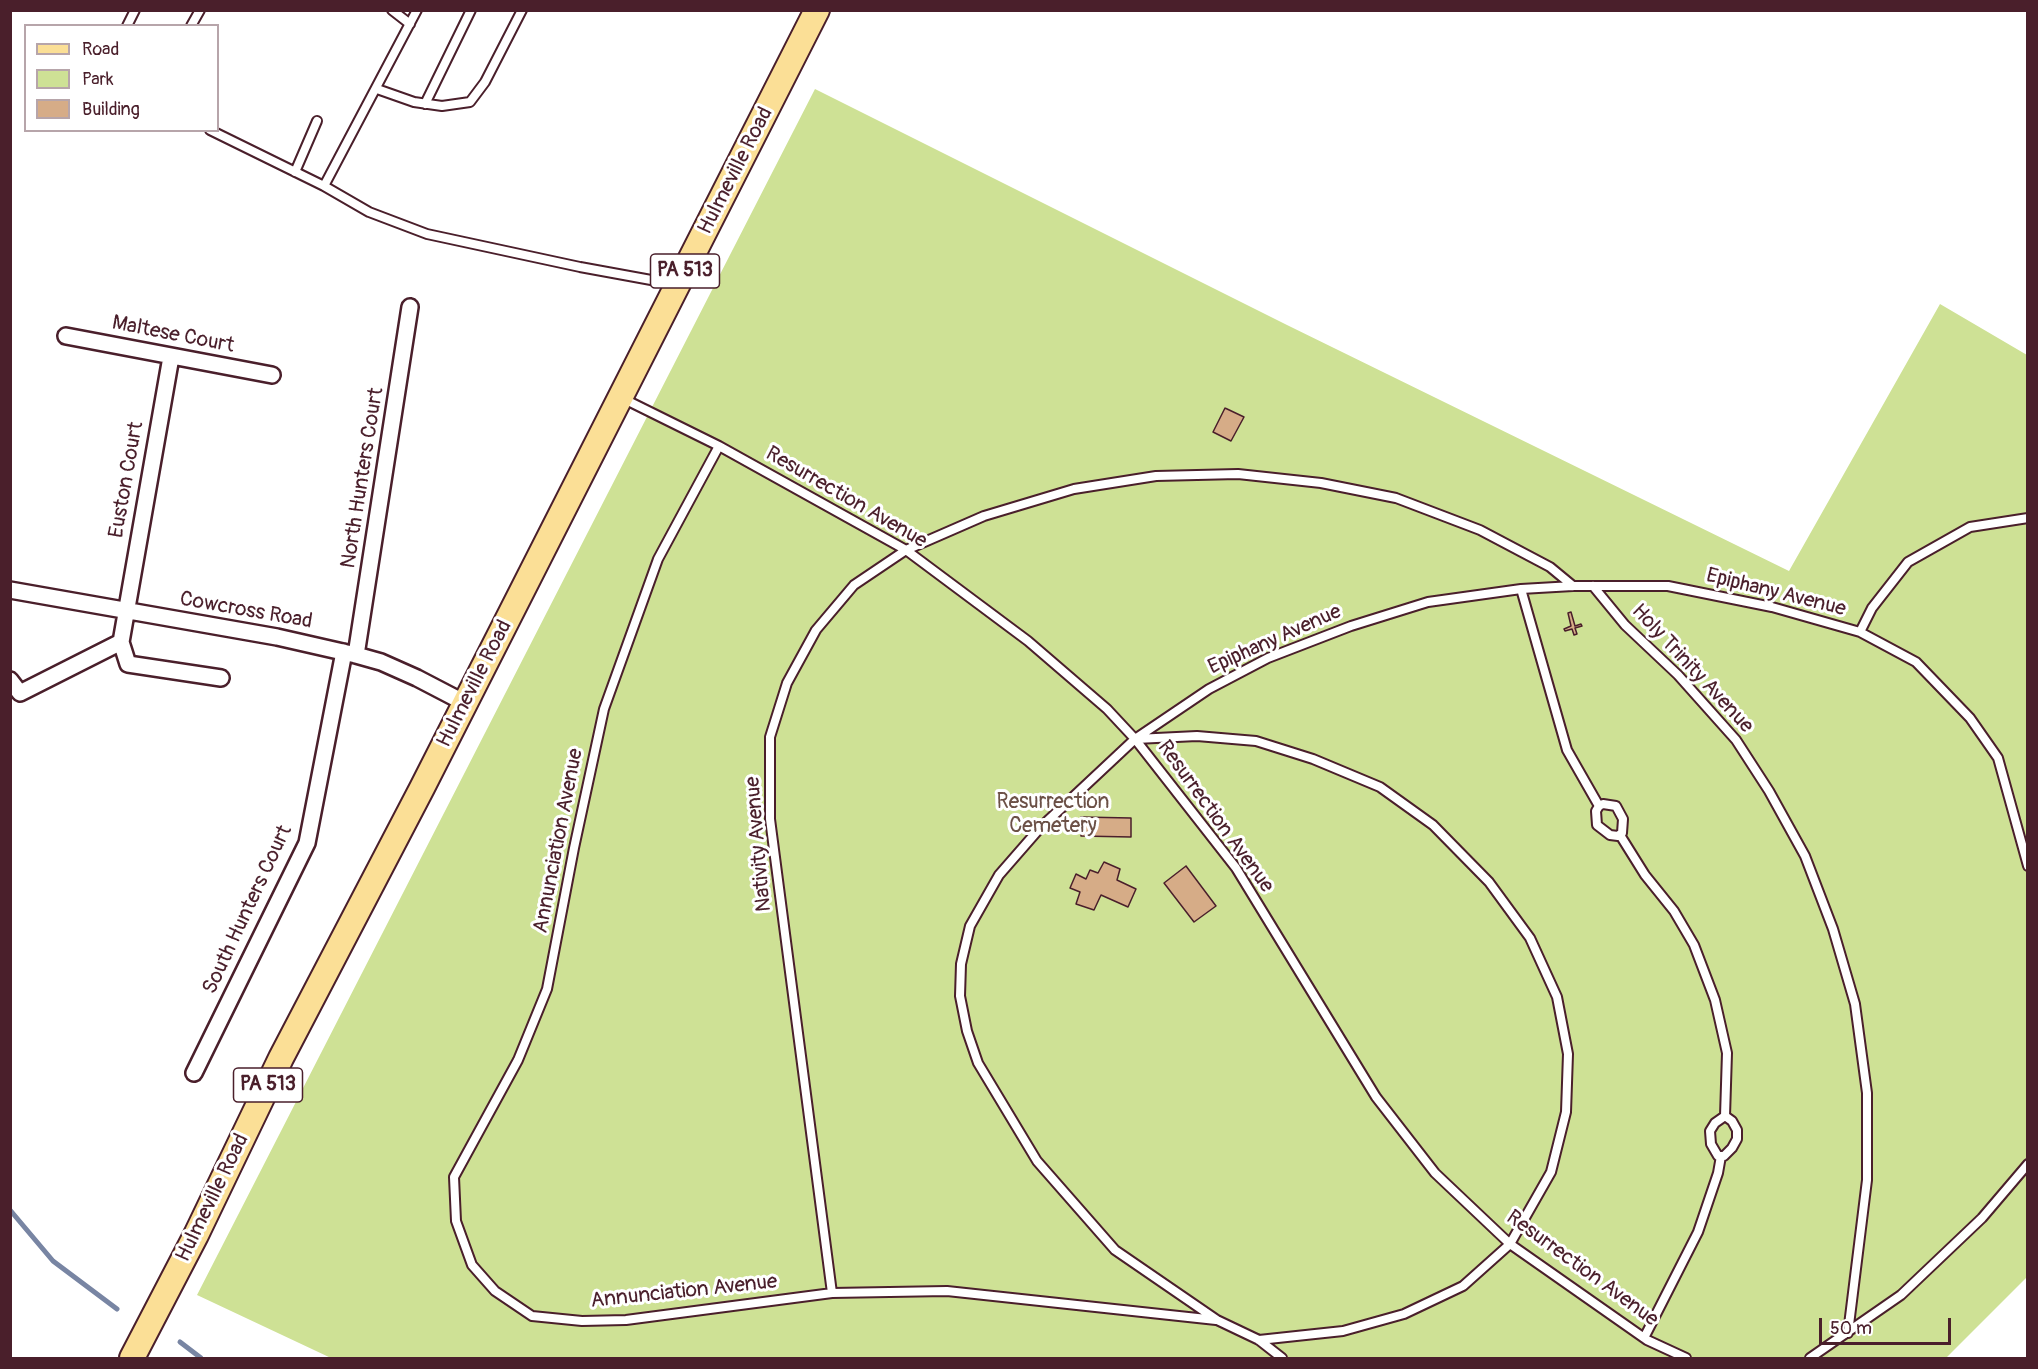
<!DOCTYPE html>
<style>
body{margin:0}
#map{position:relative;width:2038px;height:1369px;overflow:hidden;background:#fff;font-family:Pangolin,sans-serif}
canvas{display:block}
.frame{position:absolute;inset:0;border:12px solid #4a1f2b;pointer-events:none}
.legend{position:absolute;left:24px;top:24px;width:195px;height:108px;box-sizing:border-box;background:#fff;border:2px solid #b7a5aa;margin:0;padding:8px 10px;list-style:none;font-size:18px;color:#4a1f2b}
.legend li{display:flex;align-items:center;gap:12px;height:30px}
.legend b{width:30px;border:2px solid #b7a5aa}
.scale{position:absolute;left:1819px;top:1318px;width:132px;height:27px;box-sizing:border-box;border:3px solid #4a1f2b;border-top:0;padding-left:8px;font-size:18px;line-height:21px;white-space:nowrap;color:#4a1f2b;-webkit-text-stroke:4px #fff;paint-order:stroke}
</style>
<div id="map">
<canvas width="2038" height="1369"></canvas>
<div class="frame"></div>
<ul class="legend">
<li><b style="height:8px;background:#fbdf96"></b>Road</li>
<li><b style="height:16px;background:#cee195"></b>Park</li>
<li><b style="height:16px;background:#d6ac87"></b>Building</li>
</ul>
<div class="scale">50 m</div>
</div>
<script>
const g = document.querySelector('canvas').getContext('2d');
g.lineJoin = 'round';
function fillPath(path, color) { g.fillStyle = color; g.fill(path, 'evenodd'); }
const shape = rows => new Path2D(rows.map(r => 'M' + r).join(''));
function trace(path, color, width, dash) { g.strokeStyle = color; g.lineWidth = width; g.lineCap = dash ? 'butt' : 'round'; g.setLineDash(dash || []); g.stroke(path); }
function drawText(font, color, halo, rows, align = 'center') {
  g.font = font + ' Pangolin,sans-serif'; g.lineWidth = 6; g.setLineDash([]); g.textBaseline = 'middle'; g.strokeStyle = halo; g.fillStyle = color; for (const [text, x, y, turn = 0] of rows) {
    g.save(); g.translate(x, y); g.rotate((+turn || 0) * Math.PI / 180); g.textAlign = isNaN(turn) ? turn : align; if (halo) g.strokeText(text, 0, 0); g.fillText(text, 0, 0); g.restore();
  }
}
fillPath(shape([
 [815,89,1287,325,1789,571,1940,304,2027,355,2027,1277,1946,1358,331,1358,197,1295]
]), '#cee195');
trace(shape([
 [10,1210,53,1261,117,1309],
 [180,1342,201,1358]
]), '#7885a3', 5);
const building = shape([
 [1225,408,1244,417,1231,441,1213,432,1225,408],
 [1571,612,1575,626,1581,624,1582,626,1575,628,1577,634,1574,635,1572,629,1565,631,1564,629,1571,626,1568,613,1571,612],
 [1081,817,1131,818,1131,837,1081,836,1081,817],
 [1104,862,1120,869,1117,880,1136,889,1128,907,1101,895,1094,910,1076,904,1080,892,1070,888,1076,874,1086,879,1090,870,1098,873,1104,862],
 [1186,866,1216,906,1194,922,1164,883,1186,866]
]);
fillPath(building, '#d6ac87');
trace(building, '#4a1f2b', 1.5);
const service = shape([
 [392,10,410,24],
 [127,26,135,10],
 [191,26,200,10],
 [377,89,414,102,442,106,470,102,485,82,522,10],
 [425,104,471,10],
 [210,130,324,186,417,10],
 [295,172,317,121],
 [324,186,369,212,427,234,580,267,673,284],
 [622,398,719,446,906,550,1028,641,1107,709,1135,739,1236,868,1376,1097,1435,1173,1510,1244,1647,1340,1686,1358],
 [719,446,658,559,604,709,574,848,547,989,518,1060,454,1177,456,1221,472,1265,495,1291,532,1316,582,1321,626,1320,832,1293,947,1291,1216,1320],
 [1593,586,1625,625,1678,675,1736,740,1769,791,1805,856,1833,929,1855,1004,1867,1093,1867,1180,1848,1333],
 [1521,589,1567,750,1599,806,1596,811,1597,825,1610,835,1618,836,1622,833,1623,819,1616,806,1603,804,1599,806],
 [1860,632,1872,608,1908,562,1970,527,2028,518],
 [1136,739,1197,736,1256,741,1313,759,1380,787,1433,825,1489,882,1530,938,1557,997,1568,1054,1566,1112,1551,1172,1510,1244,1463,1286,1404,1314,1343,1331,1259,1340],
 [1620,835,1645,875,1674,911,1694,945,1715,1000,1727,1053,1725,1116,1715,1123,1710,1131,1711,1144,1718,1156,1724,1156,1732,1148,1737,1139,1737,1130,1732,1121,1725,1116],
 [832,1293,770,819,770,737,787,683,816,630,854,585,906,550,984,516,1074,489,1156,476,1238,474,1321,483,1396,498,1480,530,1550,567,1573,586],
 [1644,1338,1698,1232,1718,1173,1721,1156],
 [1282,1358,1259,1340,1217,1320,1115,1250,1037,1161,978,1063,967,1031,960,996,961,964,970,926,999,875,1040,828,1135,739,1209,689,1268,658,1351,626,1428,602,1521,589,1573,586,1668,586,1772,607,1860,632,1916,662,1970,718,1998,758,2028,866],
 [1810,1358,1901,1295,1982,1218,2028,1164]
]);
const minor = shape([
 [66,336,272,375],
 [10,590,277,637,356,655,381,662,417,678,465,703],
 [121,642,128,664,221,678],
 [356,655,410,307],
 [10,680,20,693,121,642,171,357],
 [194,1073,307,843,344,652]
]);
const primary = shape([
 [132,1358,196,1235,281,1058,422,788,817,10]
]);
trace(service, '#4a1f2b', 12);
trace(minor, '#4a1f2b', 20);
trace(primary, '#4a1f2b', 28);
trace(service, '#fff', 8);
trace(minor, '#fff', 15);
trace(primary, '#fbdf96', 24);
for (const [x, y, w] of [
 [685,271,69],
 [268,1085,69]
]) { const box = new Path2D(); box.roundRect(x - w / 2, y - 17, w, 34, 4.5); g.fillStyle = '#fff'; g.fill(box); trace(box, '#4a1f2b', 1.5); }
drawText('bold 20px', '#4a1f2b', null, [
 ["PA 513",685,271],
 ["PA 513",268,1085]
]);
drawText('21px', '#4a1f2b', '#fff', [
 ["Hulmeville Road",736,171,-63],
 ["Maltese Court",173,335,11],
 ["North Hunters Court",363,478,-81],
 ["Euston Court",127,480,-80],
 ["Resurrection Avenue",846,498,30],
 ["Epiphany Avenue",1776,593,14],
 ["Cowcross Road",246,611,10],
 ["Epiphany Avenue",1275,640,-24],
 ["Holy Trinity Avenue",1692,669,47],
 ["Hulmeville Road",475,684,-63],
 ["Resurrection Avenue",1215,817,54],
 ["Annunciation Avenue",559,841,-79],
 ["Nativity Avenue",759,844,-95],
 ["South Hunters Court",248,910,-65],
 ["Hulmeville Road",213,1198,-64],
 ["Resurrection Avenue",1582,1269,36],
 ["Annunciation Avenue",684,1292,-6]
]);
drawText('21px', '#6b5046', '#fff', [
 ["Resurrection",1053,803],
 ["Cemetery",1053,827]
]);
</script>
